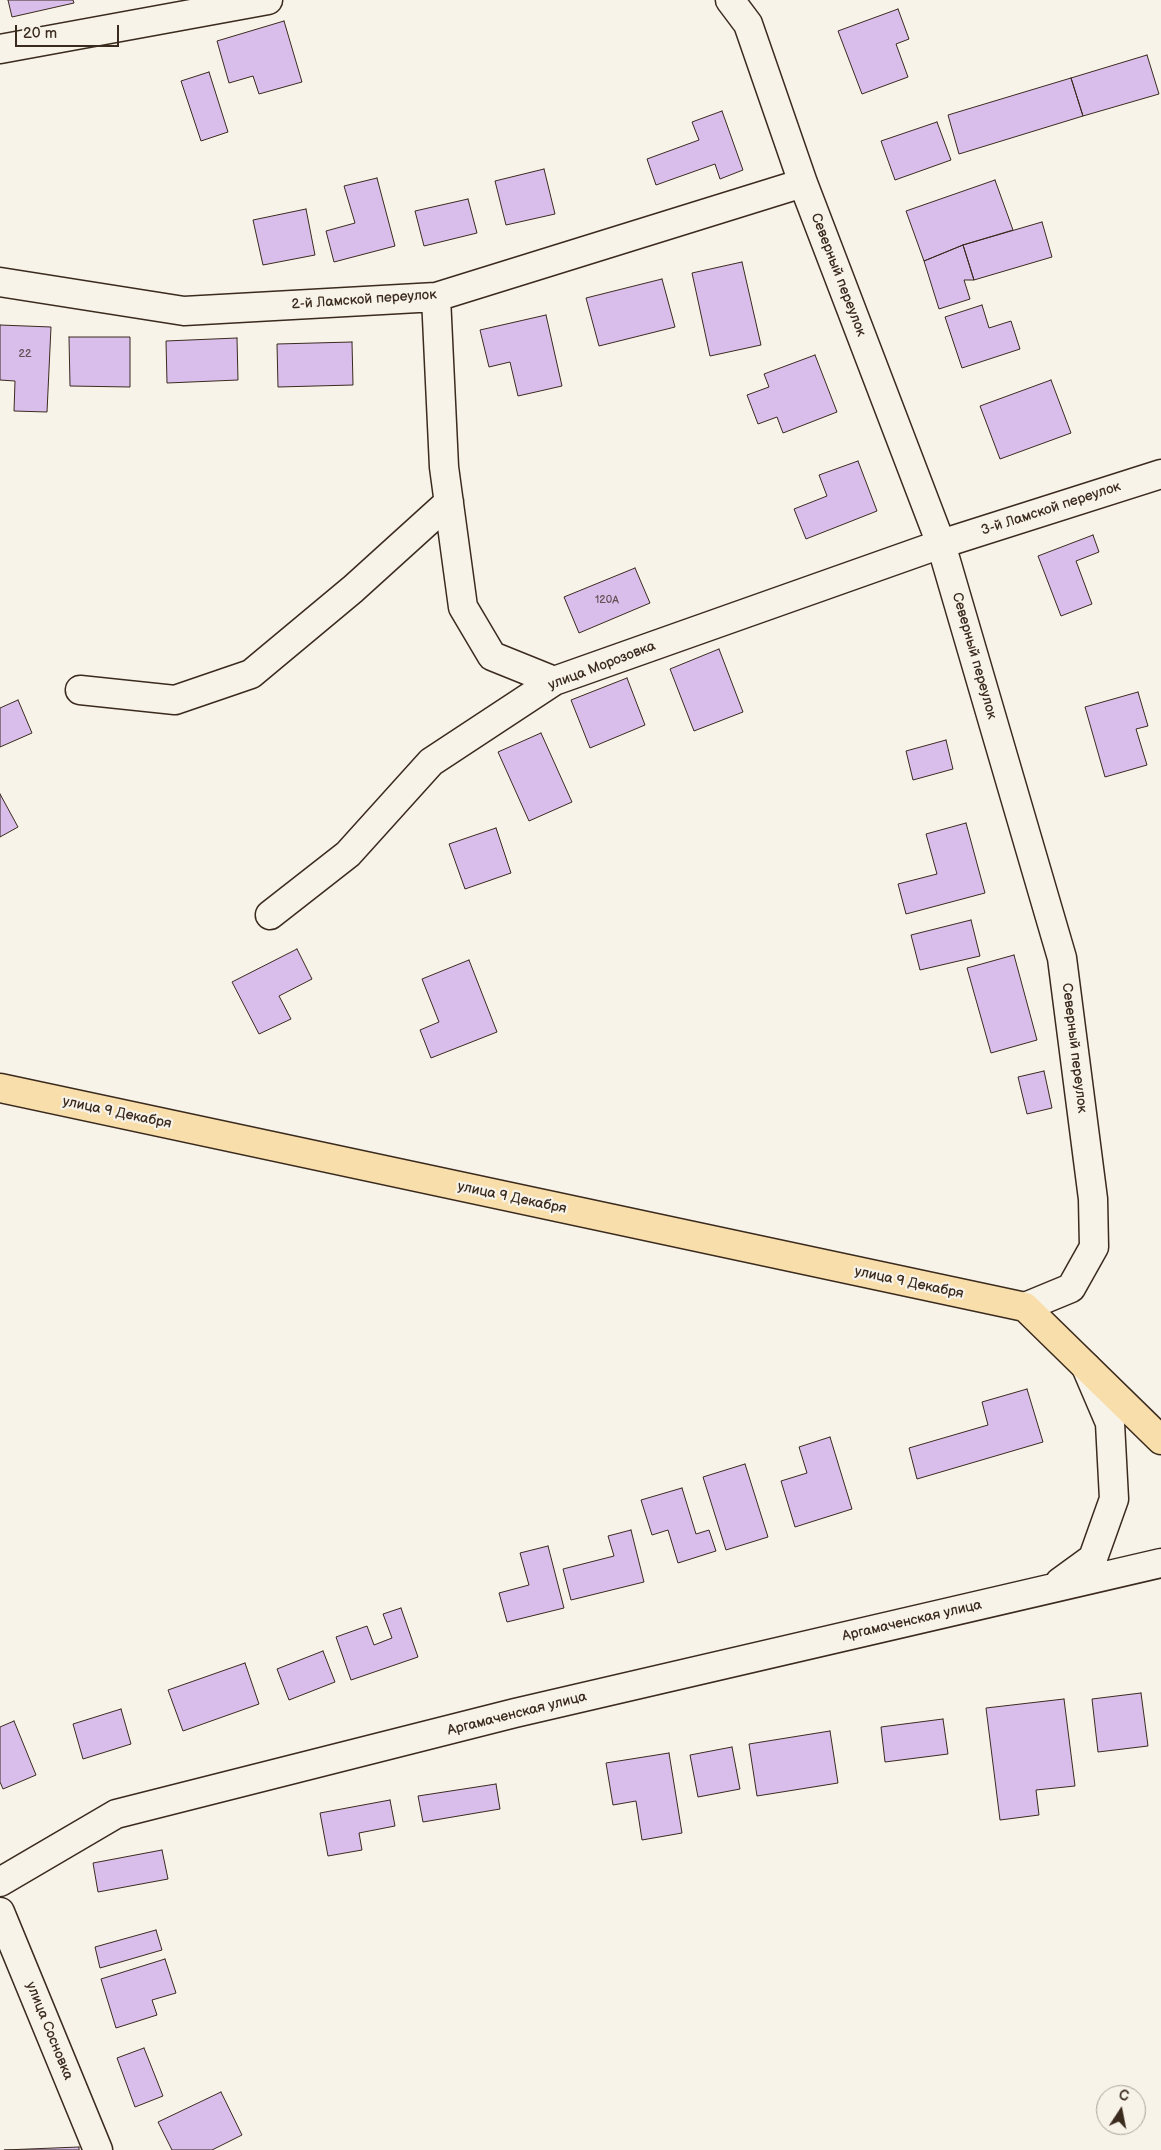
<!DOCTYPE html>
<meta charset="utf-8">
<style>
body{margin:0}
#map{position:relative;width:1161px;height:2150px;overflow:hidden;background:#f7f3e8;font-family:"Balsamiq Sans",sans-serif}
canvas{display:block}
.north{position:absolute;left:1096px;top:2085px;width:50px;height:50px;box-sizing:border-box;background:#f7f3e8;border:1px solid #aca397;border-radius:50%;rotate:11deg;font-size:14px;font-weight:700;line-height:20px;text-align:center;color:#3b2a1e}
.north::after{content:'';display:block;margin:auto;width:18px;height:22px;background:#3b2a1e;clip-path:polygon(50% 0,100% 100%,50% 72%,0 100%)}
.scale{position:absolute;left:15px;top:25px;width:104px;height:22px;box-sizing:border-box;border:2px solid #3b2a1e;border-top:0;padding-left:6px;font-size:15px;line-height:18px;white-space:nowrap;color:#3b2a1e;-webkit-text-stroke:4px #f7f3e8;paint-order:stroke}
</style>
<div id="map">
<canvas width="1161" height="2150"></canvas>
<div class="north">С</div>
<div class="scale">20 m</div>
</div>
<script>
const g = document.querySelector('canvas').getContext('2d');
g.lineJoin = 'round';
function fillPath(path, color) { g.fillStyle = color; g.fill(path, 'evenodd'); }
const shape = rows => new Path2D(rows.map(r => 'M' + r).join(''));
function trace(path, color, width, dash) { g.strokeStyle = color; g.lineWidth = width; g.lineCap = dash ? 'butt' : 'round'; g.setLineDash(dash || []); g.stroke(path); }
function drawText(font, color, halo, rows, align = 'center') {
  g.font = font + ' "Balsamiq Sans",sans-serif'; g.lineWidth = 4.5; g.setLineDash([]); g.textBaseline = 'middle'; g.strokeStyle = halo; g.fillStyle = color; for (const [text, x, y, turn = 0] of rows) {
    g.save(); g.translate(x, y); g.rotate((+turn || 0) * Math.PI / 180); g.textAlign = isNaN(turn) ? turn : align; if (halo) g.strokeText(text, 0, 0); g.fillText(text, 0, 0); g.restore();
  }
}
const building = shape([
 [8,0,73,0,74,3,12,17,8,0],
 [898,9,909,39,896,44,908,77,862,94,838,31,898,9],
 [284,21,302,82,259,94,253,76,229,83,217,41,284,21],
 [1147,55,1159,94,1083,116,1071,78,1147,55],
 [209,72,228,132,201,141,181,81,209,72],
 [1071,78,1083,116,959,154,948,115,1071,78],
 [722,111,743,170,720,179,715,164,656,185,647,159,699,140,692,122,722,111],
 [937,122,951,160,895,180,881,141,937,122],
 [544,169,555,214,506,225,495,181,544,169],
 [377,178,395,246,334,262,326,231,355,223,344,186,377,178],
 [995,180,1013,230,963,245,924,261,906,211,995,180],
 [468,199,477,233,424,246,415,211,468,199],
 [306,209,315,255,263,265,253,220,306,209],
 [1042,222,1052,257,974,280,963,245,1042,222],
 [963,245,974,280,964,280,970,299,939,309,924,261,963,245],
 [742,262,761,345,710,356,692,273,742,262],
 [662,279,675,327,599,346,586,298,662,279],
 [982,305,989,328,1011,321,1020,349,962,368,945,317,982,305],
 [546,315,562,386,518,396,510,362,489,367,480,330,546,315],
 [0,325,51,327,47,412,14,411,15,381,0,380,0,325],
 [69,337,130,337,130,387,70,386,69,337],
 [237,338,238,380,167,383,166,341,237,338],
 [352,342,353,385,278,387,277,344,352,342],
 [815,355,837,412,783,433,777,417,758,424,747,395,769,387,764,374,815,355],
 [1051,380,1071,433,1000,459,980,406,1051,380],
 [858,461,877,511,806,539,794,509,827,496,819,475,858,461],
 [1093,535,1099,552,1076,561,1092,604,1061,616,1038,556,1093,535],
 [635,568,650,603,579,633,564,597,635,568],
 [719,649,743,712,694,731,670,669,719,649],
 [627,678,645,725,590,748,571,700,627,678],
 [1138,692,1148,726,1136,729,1147,765,1105,777,1085,707,1138,692],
 [18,700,32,733,0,747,0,708,18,700],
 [541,733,572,802,529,821,498,752,541,733],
 [946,740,953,769,913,780,906,751,946,740],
 [0,794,18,827,0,837,0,794],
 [966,823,985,893,906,914,898,884,937,874,926,834,966,823],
 [496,828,511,873,465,889,449,844,496,828],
 [971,920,980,956,920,970,911,935,971,920],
 [297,949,312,979,279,996,291,1019,259,1034,232,982,297,949],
 [1014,955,1037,1040,991,1053,967,968,1014,955],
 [469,960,497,1032,431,1058,420,1030,439,1022,422,979,469,960],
 [1044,1071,1052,1108,1027,1114,1018,1077,1044,1071],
 [1027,1389,1043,1442,917,1479,909,1448,988,1425,982,1402,1027,1389],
 [830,1437,852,1509,795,1527,781,1481,807,1473,799,1447,830,1437],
 [745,1464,768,1537,726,1550,703,1477,745,1464],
 [682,1488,696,1534,709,1530,716,1551,678,1563,668,1530,652,1535,641,1500,682,1488],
 [631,1530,644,1582,571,1600,563,1569,614,1556,608,1536,631,1530],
 [548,1546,564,1608,507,1622,499,1593,529,1585,520,1553,548,1546],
 [401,1608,418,1657,351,1680,336,1637,367,1626,374,1645,392,1638,383,1614,401,1608],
 [323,1651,335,1682,289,1700,277,1669,323,1651],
 [245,1663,259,1704,183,1731,168,1690,245,1663],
 [1141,1693,1148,1746,1098,1752,1092,1699,1141,1693],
 [1064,1699,1075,1786,1036,1790,1039,1815,1000,1820,986,1708,1064,1699],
 [121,1709,131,1744,83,1759,73,1724,121,1709],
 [943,1719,948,1754,885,1762,881,1727,943,1719],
 [14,1721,36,1775,3,1789,0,1782,0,1727,14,1721],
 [830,1731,838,1783,757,1796,749,1744,830,1731],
 [732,1747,740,1789,698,1797,690,1755,732,1747],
 [669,1753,682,1833,642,1840,636,1801,613,1805,606,1763,669,1753],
 [496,1784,500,1809,423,1822,418,1796,496,1784],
 [390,1800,395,1826,359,1833,362,1850,328,1856,320,1813,390,1800],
 [162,1850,168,1879,98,1892,93,1863,162,1850],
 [156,1930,162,1950,100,1968,95,1947,156,1930],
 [165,1959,176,1993,152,2000,157,2015,116,2028,101,1979,165,1959],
 [144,2048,163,2096,135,2107,117,2058,144,2048],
 [221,2092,242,2135,212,2150,172,2150,158,2122,221,2092],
 [79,2147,79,2150,4,2150,79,2147]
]);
fillPath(building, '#d9beec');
trace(building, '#3b2a1e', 1);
const minor = shape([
 [730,0,748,24,803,183,941,544,1062,958,1093,1199,1094,1247,1071,1288,1025,1307],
 [0,49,268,0],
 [0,282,184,311,436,297,803,183],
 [436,297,444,467,463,607,492,656,554,681],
 [80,690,175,700,251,674,353,589,449,502],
 [270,915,348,854,431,762,554,681,941,544,1161,474],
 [1060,1582,1093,1558,1114,1499,1110,1423,1086,1367],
 [0,1882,116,1814,515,1713,1161,1563],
 [0,1912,98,2150]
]);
const major = shape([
 [0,1088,1025,1307,1161,1440]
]);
trace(minor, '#3b2a1e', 31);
trace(major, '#3b2a1e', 31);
trace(minor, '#f7f3e8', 28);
trace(major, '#f8deab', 28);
drawText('11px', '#624f52', null, [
 ["22",25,354],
 ["120А",607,600]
]);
drawText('14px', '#3b2a1e', '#f7f3e8', [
 ["Северный переулок",838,275,69],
 ["2-й Ламской переулок",364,300,-4],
 ["3-й Ламской переулок",1051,509,-18],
 ["Северный переулок",974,656,74],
 ["улица Морозовка",602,666,-21],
 ["Северный переулок",1074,1048,83],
 ["улица 9 Декабря",117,1113,12],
 ["улица 9 Декабря",512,1198,12],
 ["улица 9 Декабря",909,1283,12],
 ["Аргамаченская улица",912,1621,-13],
 ["Аргамаченская улица",517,1714,-14],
 ["улица Сосновка",49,2031,68]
]);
</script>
